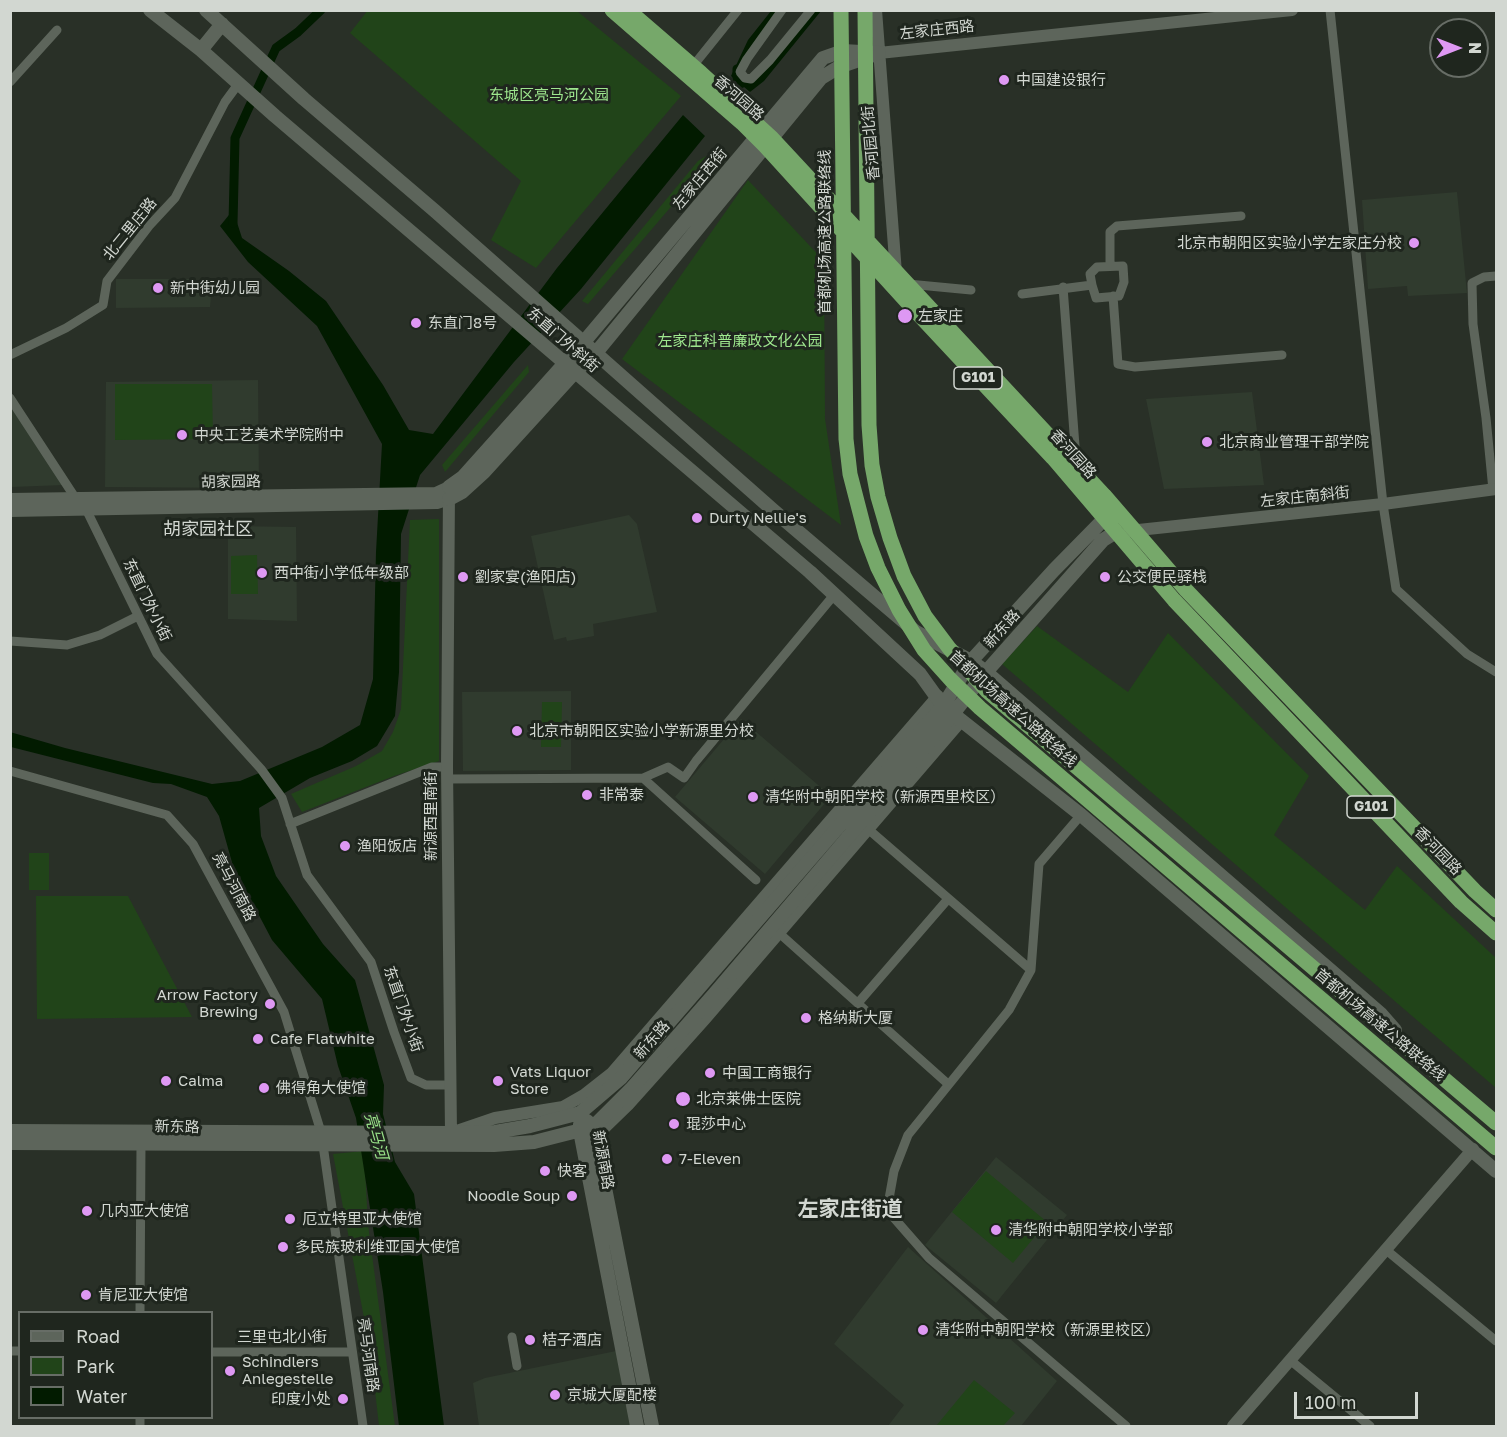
<!DOCTYPE html>
<meta charset="utf-8">
<style>
body{margin:0}
#map{position:relative;width:1507px;height:1437px;overflow:hidden;background:#293027;font-family:"Golos Text",sans-serif}
canvas{display:block}
.frame{position:absolute;inset:0;border:12px solid #d2d7d1;pointer-events:none}
.legend{position:absolute;left:18px;top:1311px;width:195px;height:108px;box-sizing:border-box;background:#1f261e;border:2px solid #676d66;margin:0;padding:8px 10px;list-style:none;font-size:18px;color:#d2d7d1}
.legend li{display:flex;align-items:center;gap:12px;height:30px}
.legend b{width:30px;border:2px solid #676d66}
.north{position:absolute;left:1429px;top:18px;width:60px;height:60px;box-sizing:border-box;background:#1f261e;border:2px solid #676d66;border-radius:50%;rotate:90deg;font-size:16px;font-weight:700;line-height:24px;text-align:center;color:#d2d7d1}
.north::after{content:'';display:block;margin:auto;width:21px;height:27px;background:#de98f3;clip-path:polygon(50% 0,100% 100%,50% 72%,0 100%)}
.scale{position:absolute;left:1294px;top:1392px;width:124px;height:27px;box-sizing:border-box;border:3px solid #d2d7d1;border-top:0;padding-left:8px;font-size:18px;line-height:21px;white-space:nowrap;color:#d2d7d1;-webkit-text-stroke:4px #1f261e;paint-order:stroke}
</style>
<div id="map">
<canvas width="1507" height="1437"></canvas>
<div class="frame"></div>
<ul class="legend">
<li><b style="height:8px;background:#5d655b"></b>Road</li>
<li><b style="height:16px;background:#214419"></b>Park</li>
<li><b style="height:16px;background:#021b00"></b>Water</li>
</ul>
<div class="north">N</div>
<div class="scale">100 m</div>
</div>
<script>
const g = document.querySelector('canvas').getContext('2d');
g.lineJoin = 'round';
function fillPath(path, color) { g.fillStyle = color; g.fill(path, 'evenodd'); }
const shape = rows => new Path2D(rows.map(r => 'M' + r).join(''));
function trace(path, color, width, dash) { g.strokeStyle = color; g.lineWidth = width; g.lineCap = dash ? 'butt' : 'round'; g.setLineDash(dash || []); g.stroke(path); }
function drawText(font, color, halo, rows, align = 'center') {
  g.font = font + ' "Golos Text","Noto Sans SC",sans-serif'; g.lineWidth = 6; g.setLineDash([]); g.textBaseline = 'middle'; g.strokeStyle = halo; g.fillStyle = color; for (const [text, x, y, turn = 0] of rows) {
    g.save(); g.translate(x, y); g.rotate((+turn || 0) * Math.PI / 180); g.textAlign = isNaN(turn) ? turn : align; if (halo) g.strokeText(text, 0, 0); g.fillText(text, 0, 0); g.restore();
  }
}
fillPath(shape([
 [1457,192,1467,293,1408,296,1407,286,1368,289,1362,200],
 [116,279,190,279,211,296,210,307,116,308],
 [258,380,259,488,105,487,106,382],
 [1252,392,1264,485,1164,489,1146,399],
 [11,404,64,485,11,487],
 [629,515,637,524,657,612,593,624,594,636,567,641,566,637,554,640,531,536],
 [228,526,296,527,297,621,228,619],
 [571,691,571,770,463,771,462,692],
 [741,719,831,796,765,874,675,797],
 [996,1157,1067,1215,996,1303,925,1245],
 [908,1247,1057,1381,1021,1426,888,1426,904,1405,834,1344],
 [616,1351,631,1426,479,1426,473,1383,485,1378]
]), '#303b2e');
fillPath(shape([
 [368,10,577,11,681,96,536,268,491,240,521,181,350,33],
 [706,156,710,161,588,304,582,301,698,161],
 [748,180,824,261,825,419,841,525,622,359],
 [528,365,529,372,445,472,442,465],
 [115,384,212,384,213,439,115,440],
 [439,519,439,761,394,776,302,812,291,794,356,766,382,751,393,732,401,709,410,520],
 [257,555,258,594,231,594,231,556],
 [1037,626,1128,692,1168,633,1309,776,1274,835,1365,910,1397,866,1496,958,1496,1088,1002,664],
 [542,702,562,702,561,747,541,747],
 [29,853,49,853,49,890,29,890],
 [36,896,128,896,192,1017,37,1019],
 [364,1151,368,1225,395,1426,379,1426,371,1355,333,1154],
 [986,1171,1047,1222,1013,1263,952,1212],
 [974,1380,1015,1413,1003,1426,936,1426]
]), '#214419');
fillPath(shape([
 [771,11,782,11,740,72,751,79,811,11,821,11,764,81,750,92,731,76,748,40],
 [683,115,705,136,581,289,514,362,420,475,401,534,399,672,395,716,377,746,352,761,310,778,259,808,261,836,276,876,323,944,355,980,384,1085,383,1114,395,1162,414,1194,444,1426,399,1426,383,1292,356,1118,338,1066,322,999,272,940,233,866,219,816,207,797,171,784,153,783,11,747,10,732,65,748,212,784,240,781,322,747,360,725,373,679,376,552,382,444,317,326,248,262,220,226,233,210,242,238,289,271,326,301,383,385,409,430,433,434,557,268]
]), '#021b00');
trace(shape([
 [737,69,737,85,751,80],
 [233,223,235,138,276,48,298,32,321,10]
]), '#021b00', 9);
trace(shape([
 [782,10,747,59,740,72,745,78,751,79,770,60,811,10],
 [1330,10,1383,504,1396,589,1467,654,1496,672],
 [693,66,738,10],
 [10,82,57,30],
 [1110,266,1110,232,1117,226,1241,216],
 [908,284,971,290],
 [1063,287,1075,446,1067,456],
 [1022,294,1092,285,1096,298,1119,296,1124,282,1123,266,1097,267,1090,274,1092,285],
 [1113,296,1118,364,1135,367,1282,355],
 [10,355,66,328,103,305,107,281,149,226,175,198,225,102,239,83],
 [10,398,76,499,86,509,157,654,261,769,282,798,307,875,371,962,394,1032,411,1078,426,1085,450,1085],
 [1493,490,1486,418,1473,324,1472,283,1484,277,1496,276],
 [10,641,67,645,100,635,138,616],
 [10,771,167,815,193,844,284,1012,321,1132],
 [643,778,756,880],
 [447,779,643,778,668,767,684,778,696,761,834,595],
 [1081,815,1039,864,1031,970,1009,1010,908,1135,894,1171,887,1210,929,1258,1126,1426],
 [290,824,432,767,447,767],
 [868,829,1031,970],
 [779,933,948,1084],
 [858,1003,948,899],
 [323,1145,363,1426],
 [1385,1249,1496,1341],
 [140,1312,141,1143],
 [512,1337,517,1366],
 [10,1351,20,1351],
 [212,1352,352,1352],
 [1290,1360,1370,1426],
 [140,1426,140,1418]
]), '#5d655b', 9);
trace(shape([
 [876,10,896,273],
 [879,53,1292,10],
 [449,491,447,767,451,1133,495,1118,563,1107,584,1095,612,1073,938,696],
 [10,499,436,493,449,487],
 [10,511,437,503,449,499],
 [1129,531,1383,504,1496,489],
 [589,1139,595,1137,628,1105,705,1019,961,721],
 [1233,1426,1473,1149]
]), '#5d655b', 12);
trace(shape([
 [150,10,201,50,275,116,810,572,920,674,943,706,1081,815,1496,1171],
 [206,10,304,99,435,211,774,511,916,632,971,661,986,672,1381,1014,1395,1030],
 [201,50,222,24],
 [449,487,463,477,583,343,823,58,843,51,879,53],
 [449,499,462,492,484,472,575,372,595,354,821,78,839,67,871,56],
 [587,1121,593,1127,652,1426],
 [580,1124,580,1131,637,1426],
 [10,1131,451,1133,495,1132,530,1126,580,1113,621,1078,943,706,971,661,1054,570,1111,512],
 [10,1143,494,1145,534,1142,593,1127,631,1089,715,993,953,714,986,672,1103,540,1116,532]
]), '#5d655b', 14);
trace(shape([
 [612,10,742,123,765,146,906,301,1053,458,1174,600,1461,902,1496,933],
 [628,10,701,73,772,138,1104,495,1186,590,1475,891,1496,910],
 [841,10,846,439,850,474,866,536,878,568,899,610,924,650,951,680,980,708,1496,1148],
 [865,10,869,425,872,465,878,497,890,538,904,576,925,616,949,648,987,691,1496,1123]
]), '#76a86a', 15);
for (const [x, y, r, color] of [
 [1004,80,6,"#de98f3"],
 [1414,243,6,"#de98f3"],
 [158,288,6,"#de98f3"],
 [905,316,8,"#de98f3"],
 [416,323,6,"#de98f3"],
 [182,435,6,"#de98f3"],
 [1207,442,6,"#de98f3"],
 [697,518,6,"#de98f3"],
 [262,573,6,"#de98f3"],
 [463,577,6,"#de98f3"],
 [1105,577,6,"#de98f3"],
 [517,731,6,"#de98f3"],
 [587,795,6,"#de98f3"],
 [753,797,6,"#de98f3"],
 [345,846,6,"#de98f3"],
 [270,1004,6,"#de98f3"],
 [806,1018,6,"#de98f3"],
 [258,1039,6,"#de98f3"],
 [710,1073,6,"#de98f3"],
 [166,1081,6,"#de98f3"],
 [498,1081,6,"#de98f3"],
 [264,1088,6,"#de98f3"],
 [683,1099,8,"#de98f3"],
 [674,1124,6,"#de98f3"],
 [667,1159,6,"#de98f3"],
 [545,1171,6,"#de98f3"],
 [572,1196,6,"#de98f3"],
 [87,1211,6,"#de98f3"],
 [290,1219,6,"#de98f3"],
 [996,1230,6,"#de98f3"],
 [283,1247,6,"#de98f3"],
 [86,1295,6,"#de98f3"],
 [923,1330,6,"#de98f3"],
 [530,1340,6,"#de98f3"],
 [230,1371,6,"#de98f3"],
 [555,1395,6,"#de98f3"],
 [343,1399,6,"#de98f3"]
]) { const dot = new Path2D(); dot.arc(x, y, r, 0, 2 * Math.PI); g.fillStyle = color; g.fill(dot); trace(dot, '#1f261e', 2); }
for (const [x, y, w] of [
 [978,378,48],
 [1371,807,48]
]) { const box = new Path2D(); box.roundRect(x - w / 2, y - 11, w, 22, 4.5); g.fillStyle = '#1f261e'; g.fill(box); trace(box, '#d2d7d1', 1.5); }
drawText('bold 14px', '#d2d7d1', null, [
 ["G101",978,378],
 ["G101",1371,807]
]);
drawText('15px', '#d2d7d1', '#1f261e', [
 ["左家庄西路",937,30,-6],
 ["香河园路",739,98,41],
 ["香河园北街",871,143,-95],
 ["左家庄西街",700,179,-50],
 ["北二里庄路",130,229,-51],
 ["首都机场高速公路联络线",825,232,-90],
 ["东直门外斜街",563,340,41],
 ["香河园路",1073,454,48],
 ["胡家园路",231,482,-1],
 ["左家庄南斜街",1305,497,-6],
 ["东直门外小街",147,600,64],
 ["新东路",1002,629,-48],
 ["首都机场高速公路联络线",1013,709,42],
 ["新源西里南街",431,816,-90],
 ["香河园路",1438,851,46],
 ["亮马河南路",234,887,62],
 ["东直门外小街",403,1009,71],
 ["首都机场高速公路联络线",1380,1025,40],
 ["新东路",652,1040,-49],
 ["新东路",177,1127,1],
 ["新源南路",603,1160,80],
 ["三里屯北小街",282,1337],
 ["亮马河南路",368,1355,82]
]);
drawText('15px', '#d2d7d1', '#1f261e', [
 ["中国建设银行",1016,80],
 ["北京市朝阳区实验小学左家庄分校",1402,243,"right"],
 ["新中街幼儿园",170,288],
 ["左家庄",918,316],
 ["东直门8号",428,323],
 ["中央工艺美术学院附中",194,435],
 ["北京商业管理干部学院",1219,442],
 ["Durty Nellie's",709,518],
 ["西中街小学低年级部",274,573],
 ["劉家宴(渔阳店)",475,577],
 ["公交便民驿栈",1117,577],
 ["北京市朝阳区实验小学新源里分校",529,731],
 ["非常泰",599,795],
 ["清华附中朝阳学校（新源西里校区）",765,797],
 ["渔阳饭店",357,846],
 ["Arrow Factory",258,995,"right"],
 ["Brewing",258,1012,"right"],
 ["格纳斯大厦",818,1018],
 ["Cafe Flatwhite",270,1039],
 ["Vats Liquor",510,1072],
 ["Store",510,1089],
 ["中国工商银行",722,1073],
 ["Calma",178,1081],
 ["佛得角大使馆",276,1088],
 ["北京莱佛士医院",696,1099],
 ["琨莎中心",686,1124],
 ["7-Eleven",679,1159],
 ["快客",557,1171],
 ["Noodle Soup",560,1196,"right"],
 ["几内亚大使馆",99,1211],
 ["厄立特里亚大使馆",302,1219],
 ["清华附中朝阳学校小学部",1008,1230],
 ["多民族玻利维亚国大使馆",295,1247],
 ["肯尼亚大使馆",98,1295],
 ["清华附中朝阳学校（新源里校区）",935,1330],
 ["桔子酒店",542,1340],
 ["Schindlers",242,1362],
 ["Anlegestelle",242,1379],
 ["京城大厦配楼",567,1395],
 ["印度小处",331,1399,"right"]
], 'left');
drawText('15px', '#9ee78e', '#1f261e', [
 ["东城区亮马河公园",549,95],
 ["左家庄科普廉政文化公园",740,341]
]);
drawText('italic 16px', '#98e088', '#1f261e', [
 ["亮马河",376,1136,74]
]);
drawText('18px', '#d2d7d1', '#1f261e', [
 ["胡家园社区",208,529]
]);
drawText('bold 21px', '#d2d7d1', '#1f261e', [
 ["左家庄街道",850,1209]
]);
</script>
